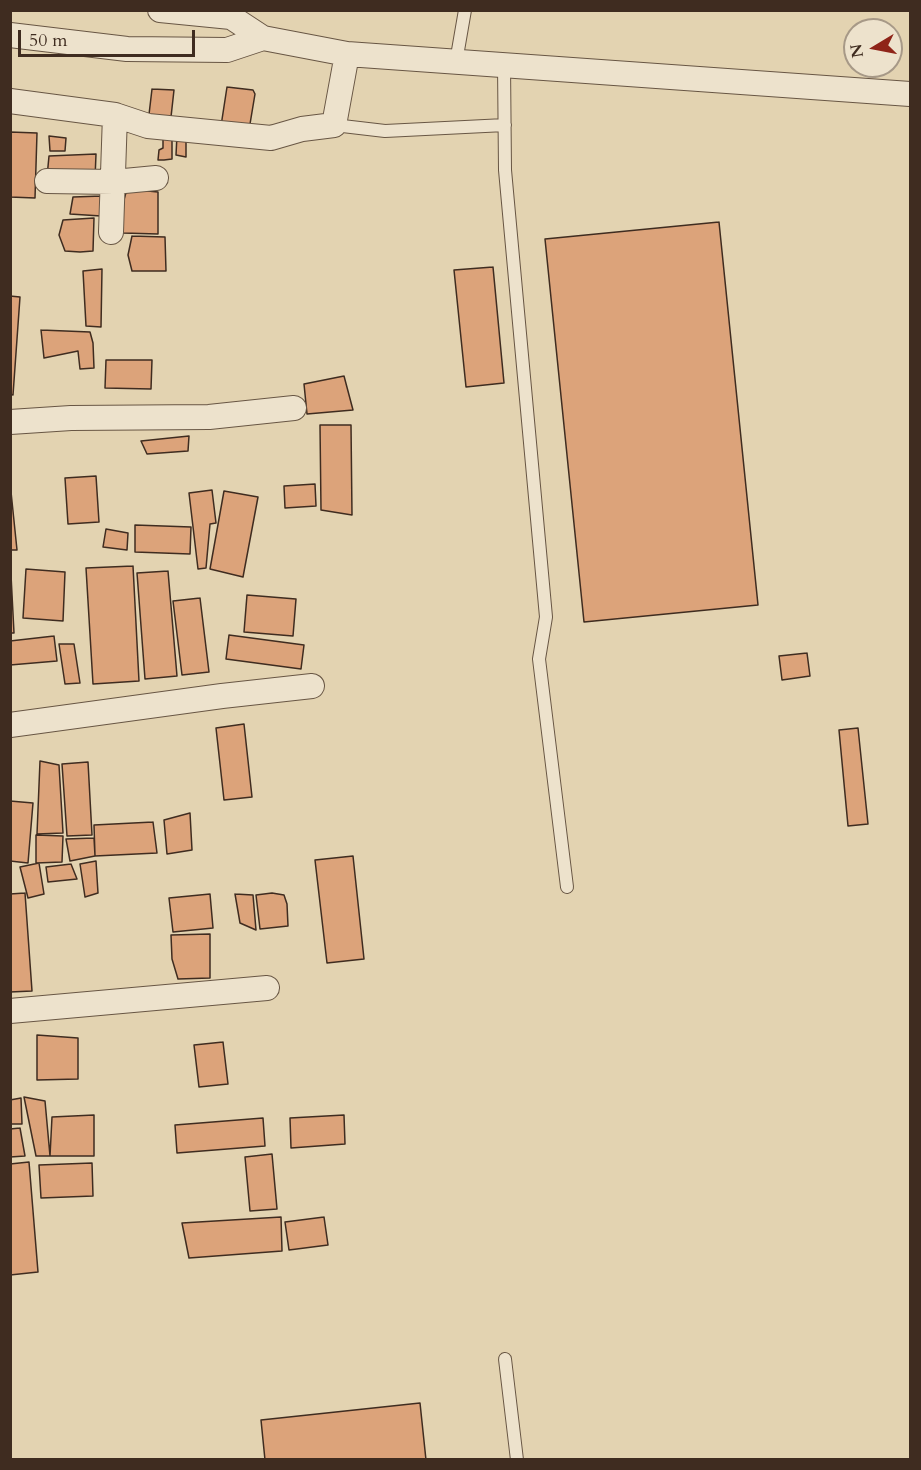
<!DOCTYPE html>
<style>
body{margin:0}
#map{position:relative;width:921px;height:1470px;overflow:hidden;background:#e3d3b1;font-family:Cardo,serif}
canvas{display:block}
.frame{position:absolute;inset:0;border:12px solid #3f2c20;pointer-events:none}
.north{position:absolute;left:843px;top:18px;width:60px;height:60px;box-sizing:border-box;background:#ede2cc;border:2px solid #a79987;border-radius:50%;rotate:260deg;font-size:16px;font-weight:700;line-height:24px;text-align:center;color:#3f2c20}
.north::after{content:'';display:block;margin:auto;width:21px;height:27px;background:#8f2418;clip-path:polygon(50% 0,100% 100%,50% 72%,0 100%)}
.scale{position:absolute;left:18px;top:30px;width:177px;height:27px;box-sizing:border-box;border:3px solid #3f2c20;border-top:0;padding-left:8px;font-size:18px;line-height:21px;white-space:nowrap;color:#3f2c20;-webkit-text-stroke:4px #ede2cc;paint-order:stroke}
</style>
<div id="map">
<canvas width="921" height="1470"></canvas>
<div class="frame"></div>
<div class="north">N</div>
<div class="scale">50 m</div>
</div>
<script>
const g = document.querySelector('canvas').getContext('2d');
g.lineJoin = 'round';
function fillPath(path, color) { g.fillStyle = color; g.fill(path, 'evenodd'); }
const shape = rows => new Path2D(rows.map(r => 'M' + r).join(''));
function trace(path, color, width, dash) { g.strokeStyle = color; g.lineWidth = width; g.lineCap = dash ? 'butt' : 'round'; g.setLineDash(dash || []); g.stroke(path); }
const building = shape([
 [227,87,253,90,255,94,249,130,221,126,227,87],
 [152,89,174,90,170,126,148,123,152,89],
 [10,132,37,133,35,198,10,197,10,132],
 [177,135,186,137,186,157,176,155,177,135],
 [49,136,66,138,65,151,50,151,49,136],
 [163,137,172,138,172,159,164,160,158,160,159,150,163,148,163,137],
 [96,154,95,179,47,177,49,156,96,154],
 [127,189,158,192,158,234,123,233,120,214,127,189],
 [102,196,101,216,70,214,73,197,102,196],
 [94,218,93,251,80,252,65,251,59,235,63,220,94,218],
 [719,222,758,605,584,622,545,239,719,222],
 [132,236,165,237,166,271,132,271,128,255,132,236],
 [493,267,504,383,466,387,454,270,493,267],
 [102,269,101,327,86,326,83,271,102,269],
 [10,296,20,297,13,395,10,394,10,296],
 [41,330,90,332,93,343,94,368,80,369,78,351,44,358,41,330],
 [106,360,152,360,151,389,105,388,106,360],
 [344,376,353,410,307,414,304,384,344,376],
 [320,425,351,425,352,515,321,510,320,425],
 [189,436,188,451,147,454,141,441,189,436],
 [96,476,99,522,68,524,65,478,96,476],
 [10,482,17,550,10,550,10,482],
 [315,484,316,506,285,508,284,486,315,484],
 [212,490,216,523,210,524,206,568,198,569,189,493,212,490],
 [224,491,258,497,243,577,210,569,224,491],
 [135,525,191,527,190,554,135,552,135,525],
 [106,529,128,533,127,550,103,547,106,529],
 [133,566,139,681,93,684,86,568,133,566],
 [26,569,65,572,63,621,23,618,26,569],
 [168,571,177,676,145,679,137,573,168,571],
 [11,575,14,633,10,633,10,575,11,575],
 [247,595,296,599,293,636,244,632,247,595],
 [200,598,209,672,182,675,173,601,200,598],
 [229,635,304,645,301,669,226,659,229,635],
 [54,636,57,661,10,665,10,641,54,636],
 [59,644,74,644,80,683,65,684,59,644],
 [807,653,810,676,782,680,779,656,807,653],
 [244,724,252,797,224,800,216,728,244,724],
 [858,728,868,824,848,826,839,730,858,728],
 [40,761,59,765,63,833,37,834,40,761],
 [88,762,92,835,67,836,62,764,88,762],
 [10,801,33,803,28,863,10,861,10,801],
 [190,813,192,850,167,854,164,820,190,813],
 [153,822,157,853,95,856,94,825,153,822],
 [36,835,63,836,62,862,36,863,36,835],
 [94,838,95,856,70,861,66,839,94,838],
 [353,856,364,959,327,963,315,860,353,856],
 [96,861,98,893,85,897,80,864,96,861],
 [39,863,44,894,28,898,20,867,39,863],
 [71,864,77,879,48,882,46,867,71,864],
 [25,893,32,991,10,992,10,894,25,893],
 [272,893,284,895,287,904,288,926,260,929,256,895,272,893],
 [210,894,213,928,173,932,169,898,210,894],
 [235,894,253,895,256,930,240,923,235,894],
 [210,934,210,978,178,979,172,959,171,935,210,934],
 [37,1035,78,1038,78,1079,37,1080,37,1035],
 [223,1042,228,1084,199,1087,194,1045,223,1042],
 [24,1097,45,1101,50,1156,36,1156,24,1097],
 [21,1098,22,1124,10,1124,10,1100,21,1098],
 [94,1115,94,1156,50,1156,52,1117,94,1115],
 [344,1115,345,1144,291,1148,290,1118,344,1115],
 [263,1118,265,1146,177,1153,175,1125,263,1118],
 [20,1128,25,1156,10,1157,10,1129,20,1128],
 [272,1154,277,1209,250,1211,245,1157,272,1154],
 [29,1162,38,1272,10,1275,10,1164,29,1162],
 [92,1163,93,1196,41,1198,39,1165,92,1163],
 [281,1217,282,1251,189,1258,182,1223,281,1217],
 [324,1217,328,1245,289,1250,285,1222,324,1217],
 [420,1403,426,1460,265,1460,261,1420,420,1403]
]);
fillPath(building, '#dca37a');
trace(building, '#3f2c20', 1.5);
const lane = shape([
 [456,62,465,10],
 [504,65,505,170,546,617,539,659,567,887],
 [334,125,385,131,505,125],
 [505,1359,517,1460]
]);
const street = shape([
 [160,10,231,17,263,38],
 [10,35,127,49,227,50,263,38,347,54,910,94],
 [10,101,115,115,148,126,271,138,302,129,334,125,347,54],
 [47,181,114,182,156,178],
 [111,232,115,115],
 [10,422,71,418,209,417,294,408],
 [10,725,222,696,312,686],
 [10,1011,267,988]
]);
trace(lane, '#685644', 14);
trace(street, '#685644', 26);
trace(lane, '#ede2cc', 12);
trace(street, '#ede2cc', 24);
</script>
